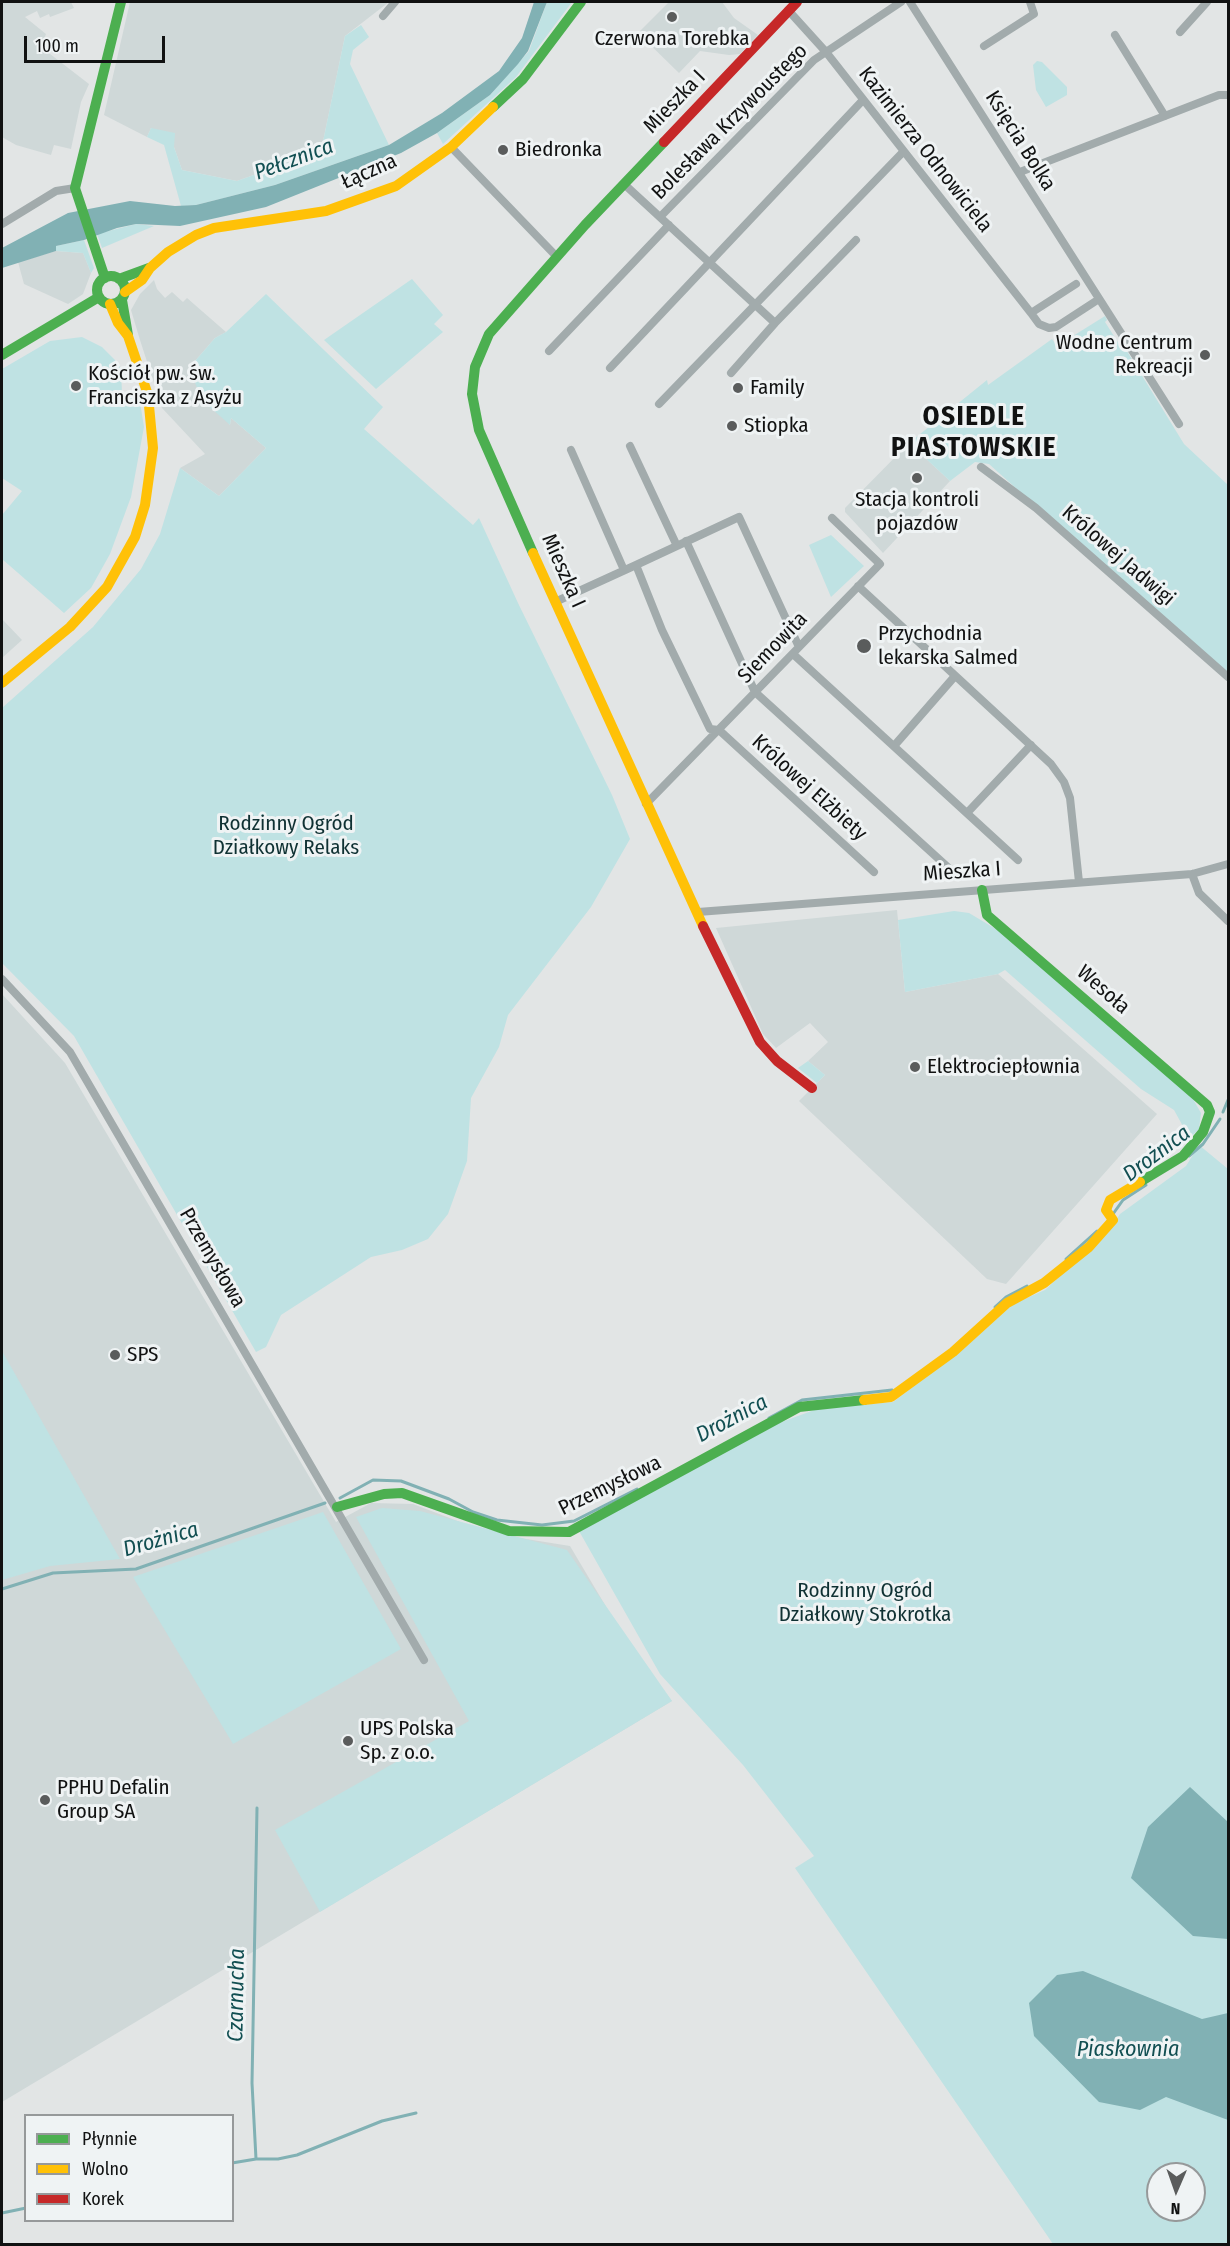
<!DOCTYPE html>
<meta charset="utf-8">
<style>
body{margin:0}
#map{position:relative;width:1230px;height:2246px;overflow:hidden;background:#e2e5e5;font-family:"Fira Sans Condensed",sans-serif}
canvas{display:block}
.frame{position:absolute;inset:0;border:3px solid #111212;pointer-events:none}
.legend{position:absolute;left:24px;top:2114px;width:210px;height:108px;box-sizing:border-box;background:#eff3f4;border:2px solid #96999a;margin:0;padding:8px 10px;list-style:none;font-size:18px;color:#111212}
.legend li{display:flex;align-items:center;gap:12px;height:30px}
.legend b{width:30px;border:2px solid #96999a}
.north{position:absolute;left:1146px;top:2162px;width:60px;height:60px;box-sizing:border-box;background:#eff3f4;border:2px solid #96999a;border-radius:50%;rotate:182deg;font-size:16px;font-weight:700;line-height:24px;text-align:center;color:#111212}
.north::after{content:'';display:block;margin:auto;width:21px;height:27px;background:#5a5c5c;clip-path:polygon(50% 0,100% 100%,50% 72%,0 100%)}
.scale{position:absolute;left:24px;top:36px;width:141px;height:27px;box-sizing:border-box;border:3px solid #111212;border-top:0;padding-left:8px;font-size:18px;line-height:21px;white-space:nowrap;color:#111212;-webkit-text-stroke:4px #eff3f4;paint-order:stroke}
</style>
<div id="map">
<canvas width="1230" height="2246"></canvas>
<div class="frame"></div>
<ul class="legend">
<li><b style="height:8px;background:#4caf50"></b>Płynnie</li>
<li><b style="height:8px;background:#ffc107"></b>Wolno</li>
<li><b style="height:8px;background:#c62828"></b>Korek</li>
</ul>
<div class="north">N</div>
<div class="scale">100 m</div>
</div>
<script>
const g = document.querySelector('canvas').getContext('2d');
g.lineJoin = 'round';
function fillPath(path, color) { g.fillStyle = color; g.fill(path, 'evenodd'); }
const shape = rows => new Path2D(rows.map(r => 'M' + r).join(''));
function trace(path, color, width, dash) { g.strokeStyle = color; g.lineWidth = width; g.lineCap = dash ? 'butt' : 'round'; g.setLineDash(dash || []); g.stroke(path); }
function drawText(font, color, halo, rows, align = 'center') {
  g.font = font + ' "Fira Sans Condensed",sans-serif'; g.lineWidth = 6; g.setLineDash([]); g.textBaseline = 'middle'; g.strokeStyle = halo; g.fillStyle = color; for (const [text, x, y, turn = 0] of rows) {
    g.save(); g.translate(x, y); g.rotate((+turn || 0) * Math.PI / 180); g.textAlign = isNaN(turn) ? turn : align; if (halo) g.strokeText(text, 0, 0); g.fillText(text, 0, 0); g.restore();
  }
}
fillPath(shape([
 [2,2,71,2,74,8,50,17,49,14,40,18,37,11,25,17,46,34,41,47,89,84,81,102,71,149,54,145,51,155,16,145,2,137],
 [130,2,389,2,345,36,321,151,237,181,182,170,174,147,151,128,147,137,104,115],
 [669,2,722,2,734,18,758,35,740,54,729,55,700,51,679,73,638,33],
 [56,251,83,253,91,273,83,294,68,304,24,284,18,262],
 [154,280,157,289,165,298,172,292,183,302,187,298,226,332,215,338,189,368,230,425,231,418,266,448,219,496,180,468,205,454,162,408,140,340,131,310,140,294],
 [909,443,950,481,883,553,845,512,845,508],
 [2,619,22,640,2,658],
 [897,910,905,992,998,974,1157,1114,1006,1284,987,1279,799,1101,825,1075,808,1061,828,1042,810,1023,776,1048,763,1034,716,928],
 [2,994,65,1063,336,1522,371,1503,413,1504,489,1533,570,1546,627,1642,672,1701,2,2102]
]), '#cfd8d8');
fillPath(shape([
 [547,2,572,2,516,77,443,144,437,133,490,95,529,51],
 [361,25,369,37,353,50,350,64,389,145,275,185,196,205,181,206,164,145,147,137,151,128,175,133,174,147,182,170,237,181,321,151,345,36],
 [1037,61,1042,62,1067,87,1067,95,1046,107,1036,90,1033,65],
 [136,224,154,226,102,248,97,234],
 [84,240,94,268,91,273,83,253,56,251,56,246],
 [412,279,443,315,434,324,443,332,376,389,324,340],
 [266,294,383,407,364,429,473,525,479,518,518,603,612,795,630,839,591,907,508,1015,499,1047,471,1098,467,1161,448,1214,428,1239,402,1250,371,1257,281,1315,266,1347,256,1352,74,1036,2,963,2,708,93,627,141,569,160,534,180,468,219,496,266,448,231,418,230,425,202,400,189,368,215,338,226,332],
 [1105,316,1107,320,1105,322,1119,344,1122,343,1184,444,1228,485,1228,679,989,464,975,462,950,481,909,443,987,380,988,385,1052,339,1057,346],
 [82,337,102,347,116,361,121,369,122,394,134,393,140,402,144,427,131,497,110,554,91,588,64,613,2,559,2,515,22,491,2,478,2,369,50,341],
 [831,535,864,566,831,597,809,545],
 [954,911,969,913,1016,941,1193,1099,1201,1113,1199,1129,1192,1136,1185,1130,1174,1110,1141,1089,1005,970,998,974,905,992,898,920],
 [808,1061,825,1075,817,1083,798,1068],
 [1199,1145,1228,1169,1228,2244,1053,2244,795,1868,814,1856,743,1765,660,1674,579,1531,779,1423,817,1409,893,1402,961,1351,1013,1304,1045,1290,1111,1228,1120,1214,1186,1166],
 [1158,2174,1194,2174,1194,2210,1158,2210],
 [2,1351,120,1559,50,1566,2,1580],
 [382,1508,420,1511,567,1550,672,1701,320,1912,275,1830,469,1721,356,1517],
 [323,1512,401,1649,233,1744,133,1577]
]), '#bfe2e3');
fillPath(shape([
 [534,2,547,2,528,51,518,64,490,95,437,133,401,153,266,207,180,226,136,224,117,228,84,240,56,246,56,251,2,268,2,248,68,213,130,201,175,206,196,205,275,185,389,145,442,113,499,71,522,38],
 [1190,1787,1228,1822,1228,1939,1193,1936,1131,1878,1148,1827],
 [1083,1971,1202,2019,1228,2013,1228,2120,1166,2097,1140,2110,1099,2102,1034,2036,1029,2003,1057,1975]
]), '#81b1b4');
trace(shape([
 [1223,1112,1228,1100],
 [1189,1156,1203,1144,1220,1119],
 [1113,1214,1123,1200,1146,1185],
 [1066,1259,1097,1231],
 [995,1307,1006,1297,1027,1286],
 [769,1418,802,1400,892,1390],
 [340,1498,373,1480,401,1481,449,1499,473,1512,497,1520,542,1525,574,1521,637,1489],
 [2,1589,53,1573,136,1569,325,1503],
 [256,2159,278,2159,297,2155,382,2121,416,2113],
 [232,2163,256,2159,252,2083,257,1808],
 [2,2213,26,2208]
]), '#81b1b4', 3);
trace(shape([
 [910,2,1179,424],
 [788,10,826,52,1031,313],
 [383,16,395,2],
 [1180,32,1207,2],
 [1115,35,1165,116],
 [984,46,1034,14,1030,2],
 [451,147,557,257],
 [1020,172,1219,95,1228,95],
 [624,184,775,323],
 [660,217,814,60,901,2],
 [2,224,56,191,75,188],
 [1076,284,1031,313,1039,324,1049,328,1056,327,1099,299],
 [549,351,669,225],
 [610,368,863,100],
 [731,373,775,323,856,240],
 [659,404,903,152],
 [630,446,677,546],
 [571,450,624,570],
 [981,467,1036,508,1228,677],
 [686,541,755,692,952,871],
 [636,565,739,517,799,647],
 [858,586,1051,764,1064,782,1070,798,1079,882],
 [555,602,636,565,662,630,710,729,719,730,874,872],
 [793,654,1018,860],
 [894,746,955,676],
 [646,804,880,564,832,518],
 [967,813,1031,745],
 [1192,874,1199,893,1228,921],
 [698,912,1192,874,1228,864],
 [2,979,70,1052,424,1660]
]), '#a2abac', 8);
trace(shape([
 [493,107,523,79,581,2],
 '97 290a14 14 0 1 1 28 0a14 14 0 1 1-28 0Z',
 [105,278,75,188,121,2],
 [119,279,149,268],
 [122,300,128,335],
 [2,355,99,297],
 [533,553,479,430,472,394,475,367,489,334,585,225,664,142],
 [982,890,987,915,1207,1105,1210,1112,1203,1132,1183,1156,1140,1182],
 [337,1507,384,1494,402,1493,509,1531,569,1532,799,1407,864,1400]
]), '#4caf50', 10);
trace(shape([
 [125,292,142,280,150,268,168,252,196,235,214,228,326,211,396,186,451,147,493,107],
 [533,553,703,926],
 [2,683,70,627,107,587,135,537,145,505,153,448,148,395,128,336,118,323,110,304],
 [864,1400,891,1397,953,1352,1007,1303,1044,1283,1089,1247,1113,1220,1106,1210,1110,1200,1140,1182]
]), '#ffc107', 10);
trace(shape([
 [664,142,797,2],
 [703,926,760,1042,777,1061,812,1088]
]), '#c62828', 10);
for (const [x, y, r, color] of [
 [672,17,6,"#5a5c5c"],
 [503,150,6,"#5a5c5c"],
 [1205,355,6,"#5a5c5c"],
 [76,386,6,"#5a5c5c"],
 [738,388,6,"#5a5c5c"],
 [732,426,6,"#5a5c5c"],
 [917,478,6,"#5a5c5c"],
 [864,646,8,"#5a5c5c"],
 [915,1067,6,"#5a5c5c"],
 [115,1355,6,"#5a5c5c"],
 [348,1741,6,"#5a5c5c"],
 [45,1800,6,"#5a5c5c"]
]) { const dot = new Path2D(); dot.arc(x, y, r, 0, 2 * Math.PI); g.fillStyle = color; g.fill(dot); trace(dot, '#eff3f4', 2); }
drawText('21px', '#111212', '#eff3f4', [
 ["Czerwona Torebka",672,39,"center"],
 ["Biedronka",515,150],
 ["Wodne Centrum",1193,343,"right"],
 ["Rekreacji",1193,367,"right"],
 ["Kościół pw. św.",88,374],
 ["Franciszka z Asyżu",88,398],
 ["Family",750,388],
 ["Stiopka",744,426],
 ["Stacja kontroli",917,500,"center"],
 ["pojazdów",917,524,"center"],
 ["Przychodnia",878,634],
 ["lekarska Salmed",878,658],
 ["Elektrociepłownia",927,1067],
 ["SPS",127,1355],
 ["UPS Polska",360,1729],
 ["Sp. z o.o.",360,1753],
 ["PPHU Defalin",57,1788],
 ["Group SA",57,1812]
], 'left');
drawText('21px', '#111212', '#eff3f4', [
 ["Mieszka I",675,102,-46],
 ["Bolesława Krzywoustego",730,122,-45],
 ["Księcia Bolka",1020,141,58],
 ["Kazimierza Odnowiciela",925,150,52],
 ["Łączna",369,172,-24],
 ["Królowej Jadwigi",1118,556,41],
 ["Mieszka I",563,571,66],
 ["Siemowita",773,648,-46],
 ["Królowej Elżbiety",809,788,42],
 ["Mieszka I",962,872,-4],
 ["Wesoła",1103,990,41],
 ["Przemysłowa",212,1258,60],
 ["Przemysłowa",610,1486,-26]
]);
drawText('21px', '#0f3133', '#eff3f4', [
 ["Rodzinny Ogród",286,824],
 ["Działkowy Relaks",286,848],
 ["Rodzinny Ogród",865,1591],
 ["Działkowy Stokrotka",865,1615]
]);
drawText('italic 22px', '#124f52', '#eff3f4', [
 ["Pełcznica",294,160,-20],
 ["Drożnica",1157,1154,-37],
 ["Drożnica",732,1419,-28],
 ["Drożnica",161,1540,-16],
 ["Czarnucha",237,1995,-89],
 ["Piaskownia",1128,2050]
]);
g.letterSpacing = '1.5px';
drawText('bold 27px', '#111212', '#eff3f4', [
 ["OSIEDLE",974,417],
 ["PIASTOWSKIE",974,448]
]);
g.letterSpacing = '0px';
</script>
